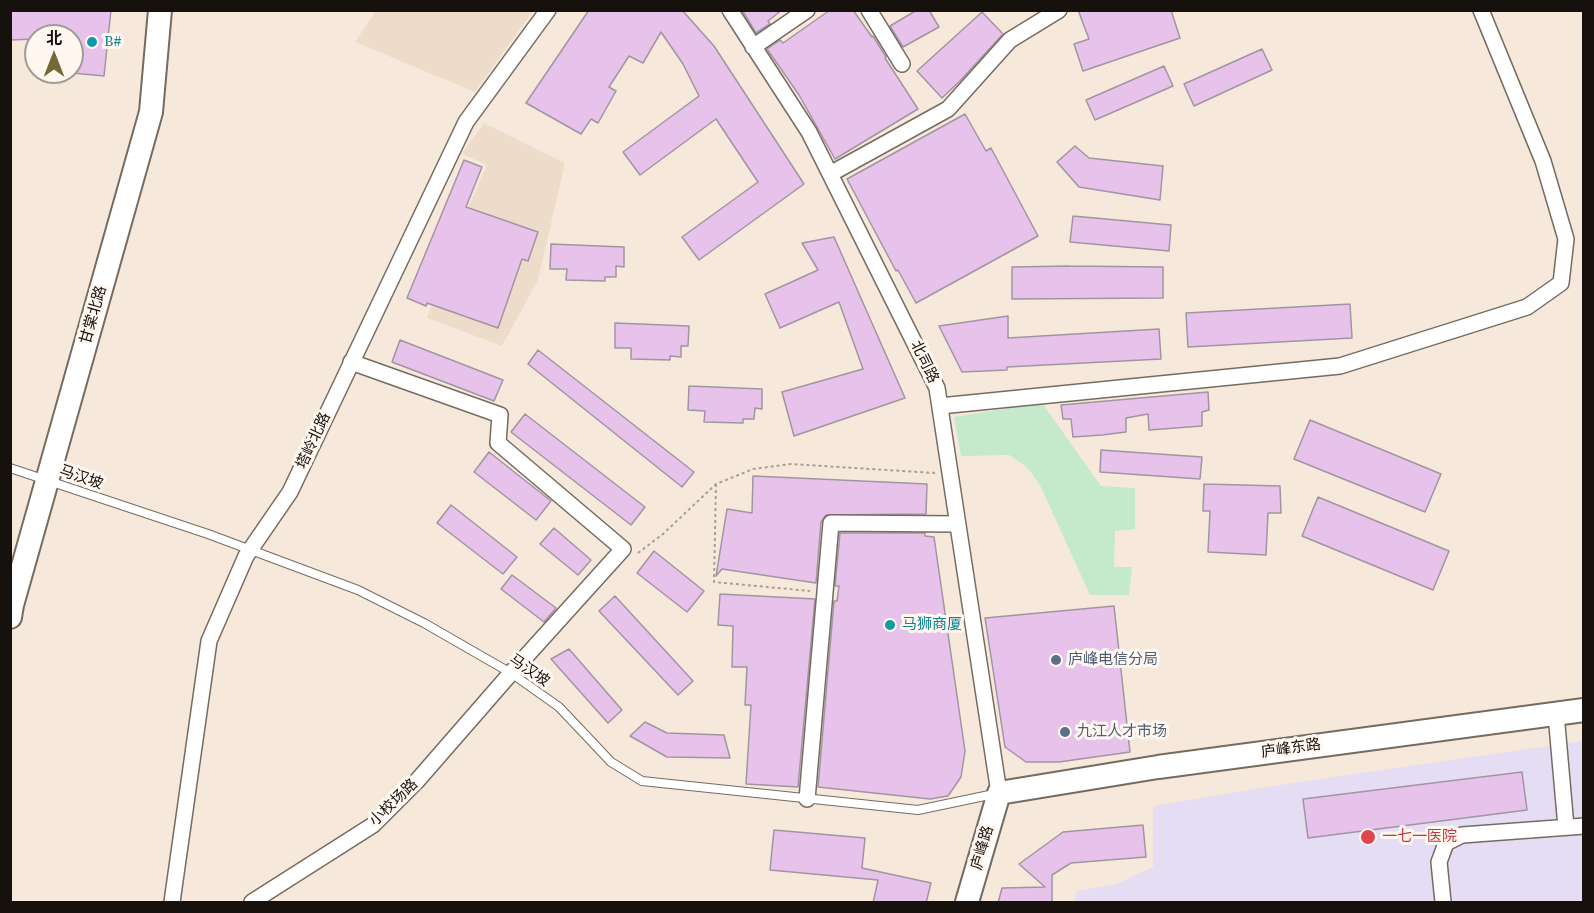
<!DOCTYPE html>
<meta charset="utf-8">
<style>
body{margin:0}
#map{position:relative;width:1594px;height:913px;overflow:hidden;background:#f6e9dc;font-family:"Source Serif 4","Noto Sans SC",serif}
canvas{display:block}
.frame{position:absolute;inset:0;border:12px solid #16110d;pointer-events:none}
.north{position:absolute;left:24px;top:24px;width:60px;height:60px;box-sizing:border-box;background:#fff7f0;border:2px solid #a29b95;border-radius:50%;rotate:0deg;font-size:16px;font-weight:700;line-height:24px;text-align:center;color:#16110d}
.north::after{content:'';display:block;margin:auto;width:21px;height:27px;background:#746835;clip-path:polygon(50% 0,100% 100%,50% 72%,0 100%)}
</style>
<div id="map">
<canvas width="1594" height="913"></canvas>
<div class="frame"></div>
<div class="north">北</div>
</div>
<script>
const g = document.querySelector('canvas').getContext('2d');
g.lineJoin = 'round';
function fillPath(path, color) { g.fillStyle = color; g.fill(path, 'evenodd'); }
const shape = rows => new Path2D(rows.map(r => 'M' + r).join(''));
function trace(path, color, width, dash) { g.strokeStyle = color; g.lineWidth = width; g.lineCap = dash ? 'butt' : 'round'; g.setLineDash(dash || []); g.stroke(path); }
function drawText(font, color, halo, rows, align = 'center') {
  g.font = font + ' "Source Serif 4","Noto Sans SC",serif'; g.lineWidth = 6; g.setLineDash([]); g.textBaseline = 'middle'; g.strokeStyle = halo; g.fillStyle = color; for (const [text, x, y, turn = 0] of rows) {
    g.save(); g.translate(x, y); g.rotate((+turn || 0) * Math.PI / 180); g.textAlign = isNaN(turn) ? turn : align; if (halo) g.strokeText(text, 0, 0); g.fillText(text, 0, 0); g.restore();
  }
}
fillPath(shape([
 [376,11,376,10,533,11,475,92,355,42],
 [484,123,565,163,538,280,502,346,427,318,463,219,487,165,462,154]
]), '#eddcc9');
fillPath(shape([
 [1583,741,1583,902,1074,902,1077,891,1116,884,1153,867,1153,806,1299,782]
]), '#e5ddf3');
fillPath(shape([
 [1042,403,1101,486,1135,488,1135,529,1115,531,1114,567,1132,567,1129,595,1090,595,1040,485,1027,467,1009,455,961,456,954,417]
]), '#c4e9cb');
const building = shape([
 [10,10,111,10,104,76,72,73,76,36,36,36,36,39,10,40,10,10],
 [589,10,682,10,714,46,804,184,699,260,682,237,758,182,716,119,640,175,623,152,699,96,683,64,661,32,643,63,629,56,609,87,616,91,598,123,591,119,581,134,526,103,589,10],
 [742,10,782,10,768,21,770,24,756,33,742,10],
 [830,10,853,10,872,37,873,36,886,57,885,58,918,109,835,159,799,95,767,49,780,40,783,43,830,10],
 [917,10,929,10,939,27,903,47,890,26,917,10],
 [1078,10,1171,10,1180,38,1083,71,1074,44,1089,39,1078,10],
 [982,12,1003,34,960,81,942,98,917,71,982,12],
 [1262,49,1272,70,1194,106,1184,84,1262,49],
 [1164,66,1173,86,1095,120,1086,100,1164,66],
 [965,114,986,151,991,148,1038,236,916,303,898,270,896,271,847,179,965,114],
 [1075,146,1089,158,1163,166,1160,200,1079,187,1057,162,1075,146],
 [464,160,482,167,466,207,538,232,528,261,522,259,498,328,427,303,426,306,407,298,464,160],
 [1073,216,1171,225,1169,251,1070,242,1073,216],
 [834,237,905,398,794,436,782,392,863,369,839,302,780,328,765,294,818,270,802,243,834,237],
 [551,244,624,247,624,267,616,266,616,277,605,277,605,281,566,280,567,269,550,269,551,244],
 [1069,266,1163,267,1163,298,1012,299,1012,267,1069,266],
 [1350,304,1352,338,1188,347,1186,313,1350,304],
 [1008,316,1008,338,1159,329,1161,359,1007,367,1007,370,962,372,939,326,1008,316],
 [615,323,689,326,688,346,681,346,681,357,670,356,670,360,631,359,631,348,615,348,615,323],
 [400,340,503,380,494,401,392,362,400,340],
 [538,350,694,472,682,487,528,364,538,350],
 [689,386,762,389,762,409,755,408,754,419,743,419,743,423,704,422,705,411,688,410,689,386],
 [1208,392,1209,410,1202,412,1202,426,1149,430,1148,414,1126,418,1126,432,1102,435,1073,437,1071,419,1063,419,1061,405,1208,392],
 [525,414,645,507,631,525,511,432,525,414],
 [1310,420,1441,474,1425,512,1294,459,1310,420],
 [1101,450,1202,457,1200,479,1100,472,1101,450],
 [489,452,551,501,536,520,474,472,489,452],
 [753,476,927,484,926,514,826,515,821,522,816,583,722,569,716,576,727,509,752,513,753,476],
 [1204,484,1280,486,1281,513,1268,513,1266,555,1208,552,1210,511,1203,511,1204,484],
 [1318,497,1449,551,1433,590,1302,536,1318,497],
 [451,505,517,557,503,574,437,523,451,505],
 [554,528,591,560,578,575,540,544,554,528],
 [840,533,925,533,925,536,934,537,965,751,961,777,948,796,930,799,818,787,834,601,837,601,839,586,835,586,840,533],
 [654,551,704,591,687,612,637,573,654,551],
 [512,575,556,608,544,622,501,589,512,575],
 [720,594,815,599,798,787,746,784,751,705,745,705,747,667,732,667,733,626,718,625,720,594],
 [615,596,693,681,678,695,599,611,615,596],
 [1114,606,1130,752,1059,762,1026,762,1005,747,985,618,1114,606],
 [569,649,622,710,608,723,551,659,569,649],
 [645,722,667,733,724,735,730,758,667,757,630,736,645,722],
 [1522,772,1527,810,1308,838,1303,799,1522,772],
 [1143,825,1146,857,1071,863,1052,875,1052,903,998,903,1002,888,1045,887,1019,864,1063,832,1143,825],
 [774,830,865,838,862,868,931,883,926,903,873,903,878,880,770,870,774,830]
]);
fillPath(building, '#e7c2ea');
trace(building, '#a195a2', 1.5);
const lane = shape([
 [10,468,208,534,358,590,424,623,511,673,559,707,611,762,642,781,918,810,994,794]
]);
const street = shape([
 [730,10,809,132,937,388,999,793],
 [869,10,902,64],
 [753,47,807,10],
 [830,174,948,109,1010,40,1059,10],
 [940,406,1340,366,1527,307,1561,283,1566,239,1543,161,1481,10],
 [1556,714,1566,827],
 [807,799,831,523,957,524],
 [172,902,209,641,246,556,290,492,466,122,548,10],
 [252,902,373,825,416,782,511,673,623,549,498,443,500,415,351,362],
 [1443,902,1439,862,1446,843,1462,835,1584,826]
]);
const secondary = shape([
 [10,617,12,605,151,112,160,10],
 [967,902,999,793,1158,767,1584,710]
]);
trace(lane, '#766b60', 10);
trace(street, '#766b60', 18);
trace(secondary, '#766b60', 26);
trace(shape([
 [716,484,714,582,810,591],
 [638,553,663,534,716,484,753,469,791,464,935,473]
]), '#a89e94', 2, [3, 3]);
trace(lane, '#fff', 8);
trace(street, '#fff', 15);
trace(secondary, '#fff', 22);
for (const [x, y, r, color] of [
 [92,42,6,"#0f9aa8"],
 [890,625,6,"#0f9aa8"],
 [1056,660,6,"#5c6f8a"],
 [1065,732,6,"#5c6f8a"],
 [1368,837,8,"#e0444e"]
]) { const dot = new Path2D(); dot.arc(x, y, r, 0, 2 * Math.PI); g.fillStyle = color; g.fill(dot); trace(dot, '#fff7f0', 2); }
drawText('15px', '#0d838f', '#fff7f0', [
 ["B#",104,42],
 ["马狮商厦",902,625]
], 'left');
drawText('15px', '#16110d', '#fff7f0', [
 ["甘棠北路",94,315,-74],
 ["北司路",924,362,64],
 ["塔岭北路",314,441,-65],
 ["马汉坡",81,478,19],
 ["马汉坡",529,671,34],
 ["庐峰东路",1291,749,-8],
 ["小校场路",394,803,-44],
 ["庐峰路",983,848,-74]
]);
drawText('15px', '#4e5e75', '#fff7f0', [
 ["庐峰电信分局",1068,660],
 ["九江人才市场",1077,732]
], 'left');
drawText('15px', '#be3a42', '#fff7f0', [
 ["一七一医院",1382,837]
], 'left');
</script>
